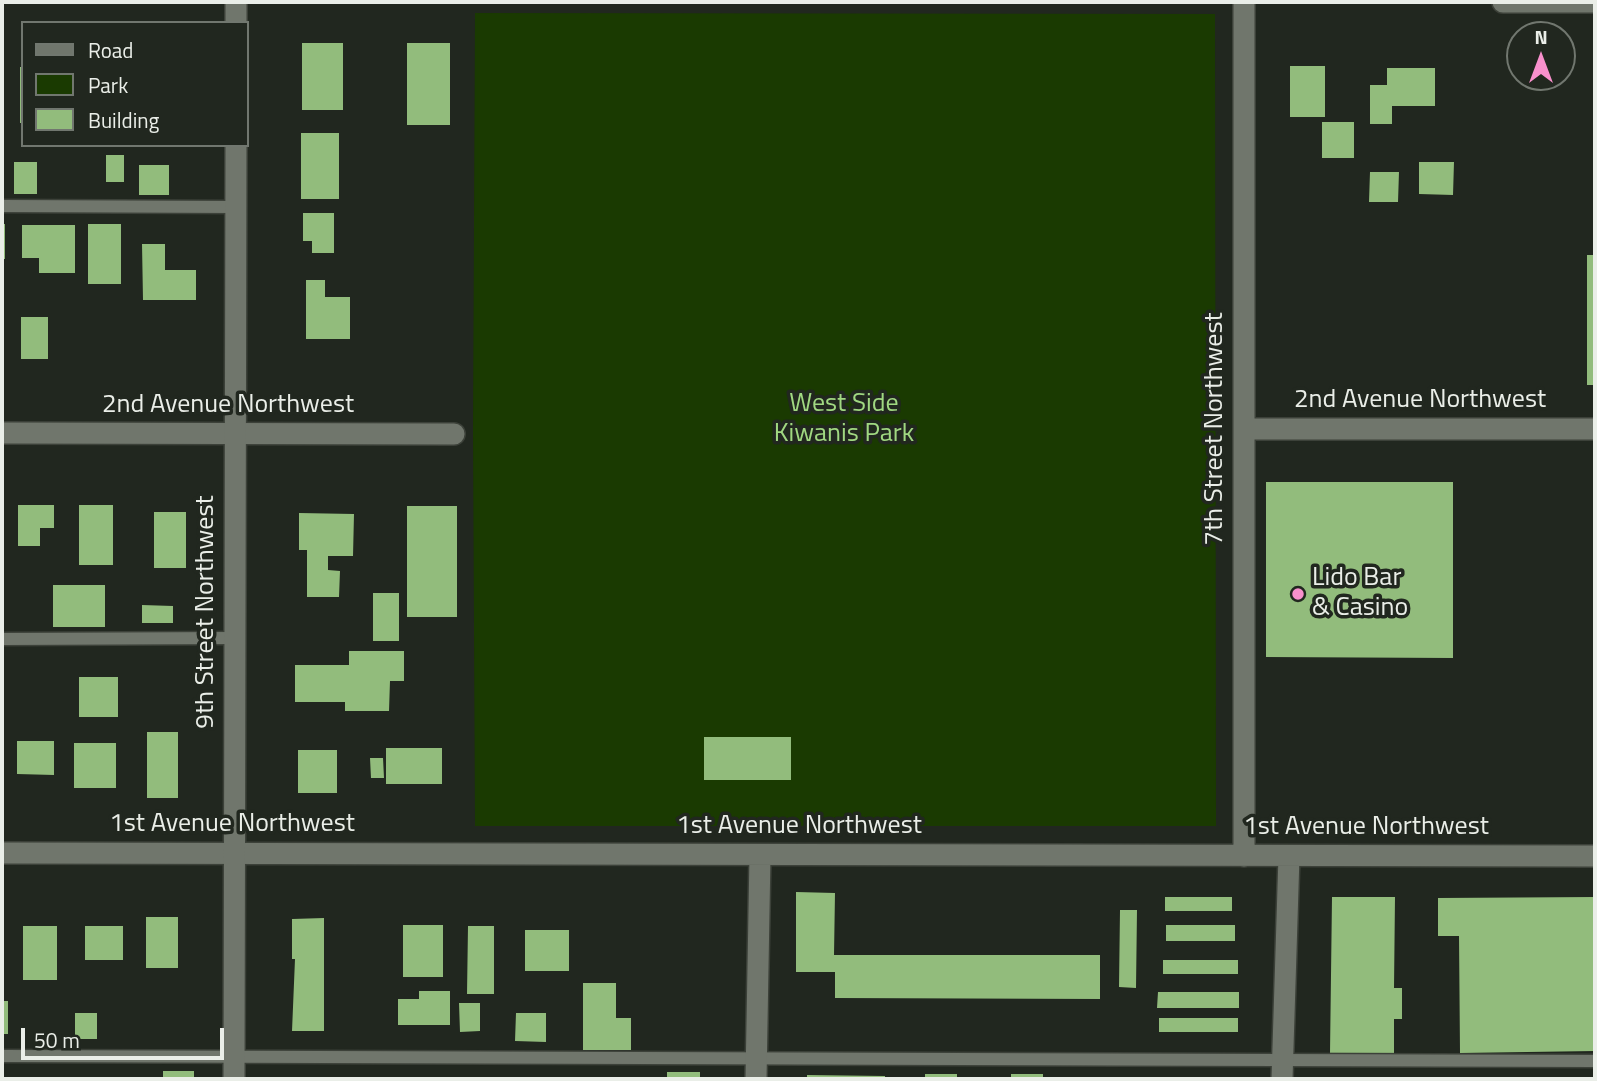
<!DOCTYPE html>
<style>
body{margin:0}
#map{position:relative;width:1597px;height:1081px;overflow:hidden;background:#21271f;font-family:"Titillium Web",sans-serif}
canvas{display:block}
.frame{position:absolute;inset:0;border:4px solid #eaeee8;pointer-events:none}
.legend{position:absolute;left:21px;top:21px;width:228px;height:126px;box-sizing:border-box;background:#21271f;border:2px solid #71776f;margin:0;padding:9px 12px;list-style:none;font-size:21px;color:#eaeee8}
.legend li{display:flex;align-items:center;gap:14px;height:35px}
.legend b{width:35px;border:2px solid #71776f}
.north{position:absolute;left:1506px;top:21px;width:70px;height:70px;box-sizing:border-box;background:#21271f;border:2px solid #71776f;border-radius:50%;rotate:0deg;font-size:19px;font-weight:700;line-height:28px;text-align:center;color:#eaeee8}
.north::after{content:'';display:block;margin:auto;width:24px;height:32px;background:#f890cc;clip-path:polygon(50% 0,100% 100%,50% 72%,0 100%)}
.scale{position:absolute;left:21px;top:1028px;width:203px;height:32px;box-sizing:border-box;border:4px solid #eaeee8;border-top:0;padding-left:9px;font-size:21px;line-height:24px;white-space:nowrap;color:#eaeee8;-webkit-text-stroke:5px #21271f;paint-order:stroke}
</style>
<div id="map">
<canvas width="1597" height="1081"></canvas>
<div class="frame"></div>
<ul class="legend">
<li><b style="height:9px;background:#70766c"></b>Road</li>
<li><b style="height:19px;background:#1a3a01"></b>Park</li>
<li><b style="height:19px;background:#92bc7c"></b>Building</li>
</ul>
<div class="north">N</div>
<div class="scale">50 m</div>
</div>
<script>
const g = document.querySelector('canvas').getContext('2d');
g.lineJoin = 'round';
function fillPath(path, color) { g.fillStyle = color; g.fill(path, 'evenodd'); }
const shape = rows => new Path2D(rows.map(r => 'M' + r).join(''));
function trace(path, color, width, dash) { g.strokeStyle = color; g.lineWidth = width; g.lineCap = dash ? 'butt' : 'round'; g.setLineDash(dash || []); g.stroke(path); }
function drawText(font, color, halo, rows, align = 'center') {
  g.font = font + ' "Titillium Web",sans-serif'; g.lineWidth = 7; g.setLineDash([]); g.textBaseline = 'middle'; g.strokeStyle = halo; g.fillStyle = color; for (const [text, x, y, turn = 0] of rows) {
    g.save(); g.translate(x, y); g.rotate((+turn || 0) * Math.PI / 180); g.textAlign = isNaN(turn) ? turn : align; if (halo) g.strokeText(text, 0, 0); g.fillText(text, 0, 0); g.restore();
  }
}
fillPath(shape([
 [475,13,1215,14,1216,826,475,826,473,431]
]), '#1a3a01');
fillPath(shape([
 [302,43,343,43,343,110,302,110],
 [407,43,450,43,450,125,407,125],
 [1290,66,1325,66,1325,117,1290,117],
 [20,67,23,67,23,123,20,123],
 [1387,68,1435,68,1435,106,1392,106,1392,124,1370,124,1370,85,1387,85],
 [1322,122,1354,122,1354,158,1322,158],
 [301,133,339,133,339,199,301,199],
 [106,155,124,155,124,182,106,182],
 [14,162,37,162,37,194,14,194],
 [1419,162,1454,162,1453,195,1419,194],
 [139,165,169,165,169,195,139,195],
 [1370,172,1399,172,1398,202,1369,202],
 [303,213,334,213,334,253,312,253,312,241,303,241],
 [2,224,5,224,5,259,2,259],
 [88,224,121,224,121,284,88,284],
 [22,225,75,225,75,273,39,273,39,258,22,258],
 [142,244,165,244,165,270,196,270,196,300,143,300],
 [1587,255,1595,255,1595,385,1587,385],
 [306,280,325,280,325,297,350,297,350,339,306,339],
 [21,317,48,317,48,359,21,359],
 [1266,482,1453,482,1453,658,1266,657],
 [18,505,54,505,54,528,40,528,40,546,18,546],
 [79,505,113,505,113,565,79,565],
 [407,506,457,506,457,617,407,617],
 [154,512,186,512,186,568,154,568],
 [299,513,354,514,353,556,328,556,328,570,340,571,339,597,307,597,307,550,299,550],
 [53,585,105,585,105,627,53,627],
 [373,593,399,593,399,641,373,641],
 [142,605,173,606,173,623,142,623],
 [349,651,404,651,404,681,390,681,389,711,345,711,345,702,295,702,295,665,349,665],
 [79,677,118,677,118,717,79,717],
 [147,732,178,732,178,798,147,798],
 [704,737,791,737,791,780,704,780],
 [17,741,54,741,54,775,17,774],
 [74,743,116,743,116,788,74,788],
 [386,748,442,748,442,784,386,784],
 [298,750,337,750,337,793,298,793],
 [370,758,383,758,384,778,371,778],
 [796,892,835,893,834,955,1100,955,1100,999,835,998,835,972,796,972],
 [1165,897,1232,897,1232,911,1165,911],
 [1332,897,1395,897,1394,988,1402,988,1402,1019,1394,1019,1394,1053,1330,1053],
 [1595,897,1595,1051,1460,1053,1459,936,1438,936,1438,898],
 [1120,910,1137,910,1136,988,1119,987],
 [146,917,178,917,178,968,146,968],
 [324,918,324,1031,292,1031,295,959,292,959,292,919],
 [403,925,443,925,443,977,403,977],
 [1166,925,1235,925,1235,941,1166,941],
 [23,926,57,926,57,980,23,980],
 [85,926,123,926,123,960,85,960],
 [468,926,494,926,494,994,467,994],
 [525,930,569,930,569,971,525,971],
 [1163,960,1238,960,1238,974,1163,974],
 [583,983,616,983,616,1018,631,1018,631,1050,583,1050],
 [419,991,450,991,450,1025,398,1025,398,999,419,999],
 [1158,992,1239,992,1239,1008,1157,1008],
 [2,1001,8,1001,8,1034,2,1034],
 [459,1003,480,1003,480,1031,460,1032],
 [75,1013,97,1013,97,1039,75,1039],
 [516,1013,546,1013,546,1042,515,1041],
 [1159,1018,1238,1018,1238,1032,1159,1032],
 [163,1071,194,1071,194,1079,163,1079],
 [667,1072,700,1072,700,1079,667,1079],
 [925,1074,957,1074,957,1079,925,1079],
 [1011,1074,1043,1074,1043,1079,1011,1079],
 [807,1075,885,1076,885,1079,807,1079]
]), '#92bc7c');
const lane = shape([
 [2,206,236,207],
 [2,639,235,638],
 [2,1056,1595,1061]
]);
const street = shape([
 [1503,2,1595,2],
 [1244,429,1595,429],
 [2,433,454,434],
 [2,853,1595,856],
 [1244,856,1244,2],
 [756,1079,760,855],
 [1282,1079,1289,856]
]);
const secondary = shape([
 [236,23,236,2],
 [234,1079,236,145]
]);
trace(lane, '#3c4139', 15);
trace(street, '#3c4139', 24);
trace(secondary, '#3c4139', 24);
trace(lane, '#70766c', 12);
trace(street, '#70766c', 21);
trace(secondary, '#70766c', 21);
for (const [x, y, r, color] of [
 [1298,594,7,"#f890cc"]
]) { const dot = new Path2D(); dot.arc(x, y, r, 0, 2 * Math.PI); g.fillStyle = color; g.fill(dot); trace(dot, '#21271f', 2.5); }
drawText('26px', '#eaeee8', '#21271f', [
 ["2nd Avenue Northwest",1420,401],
 ["2nd Avenue Northwest",228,406],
 ["7th Street Northwest",1216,429,-90],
 ["9th Street Northwest",207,612,-90],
 ["1st Avenue Northwest",232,825],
 ["1st Avenue Northwest",799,827],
 ["1st Avenue Northwest",1366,828]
]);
drawText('26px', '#a0d881', '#21271f', [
 ["West Side",844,405],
 ["Kiwanis Park",844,435]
]);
drawText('26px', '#eaeee8', '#21271f', [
 ["Lido Bar",1312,579],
 ["& Casino",1312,609]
], 'left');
</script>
